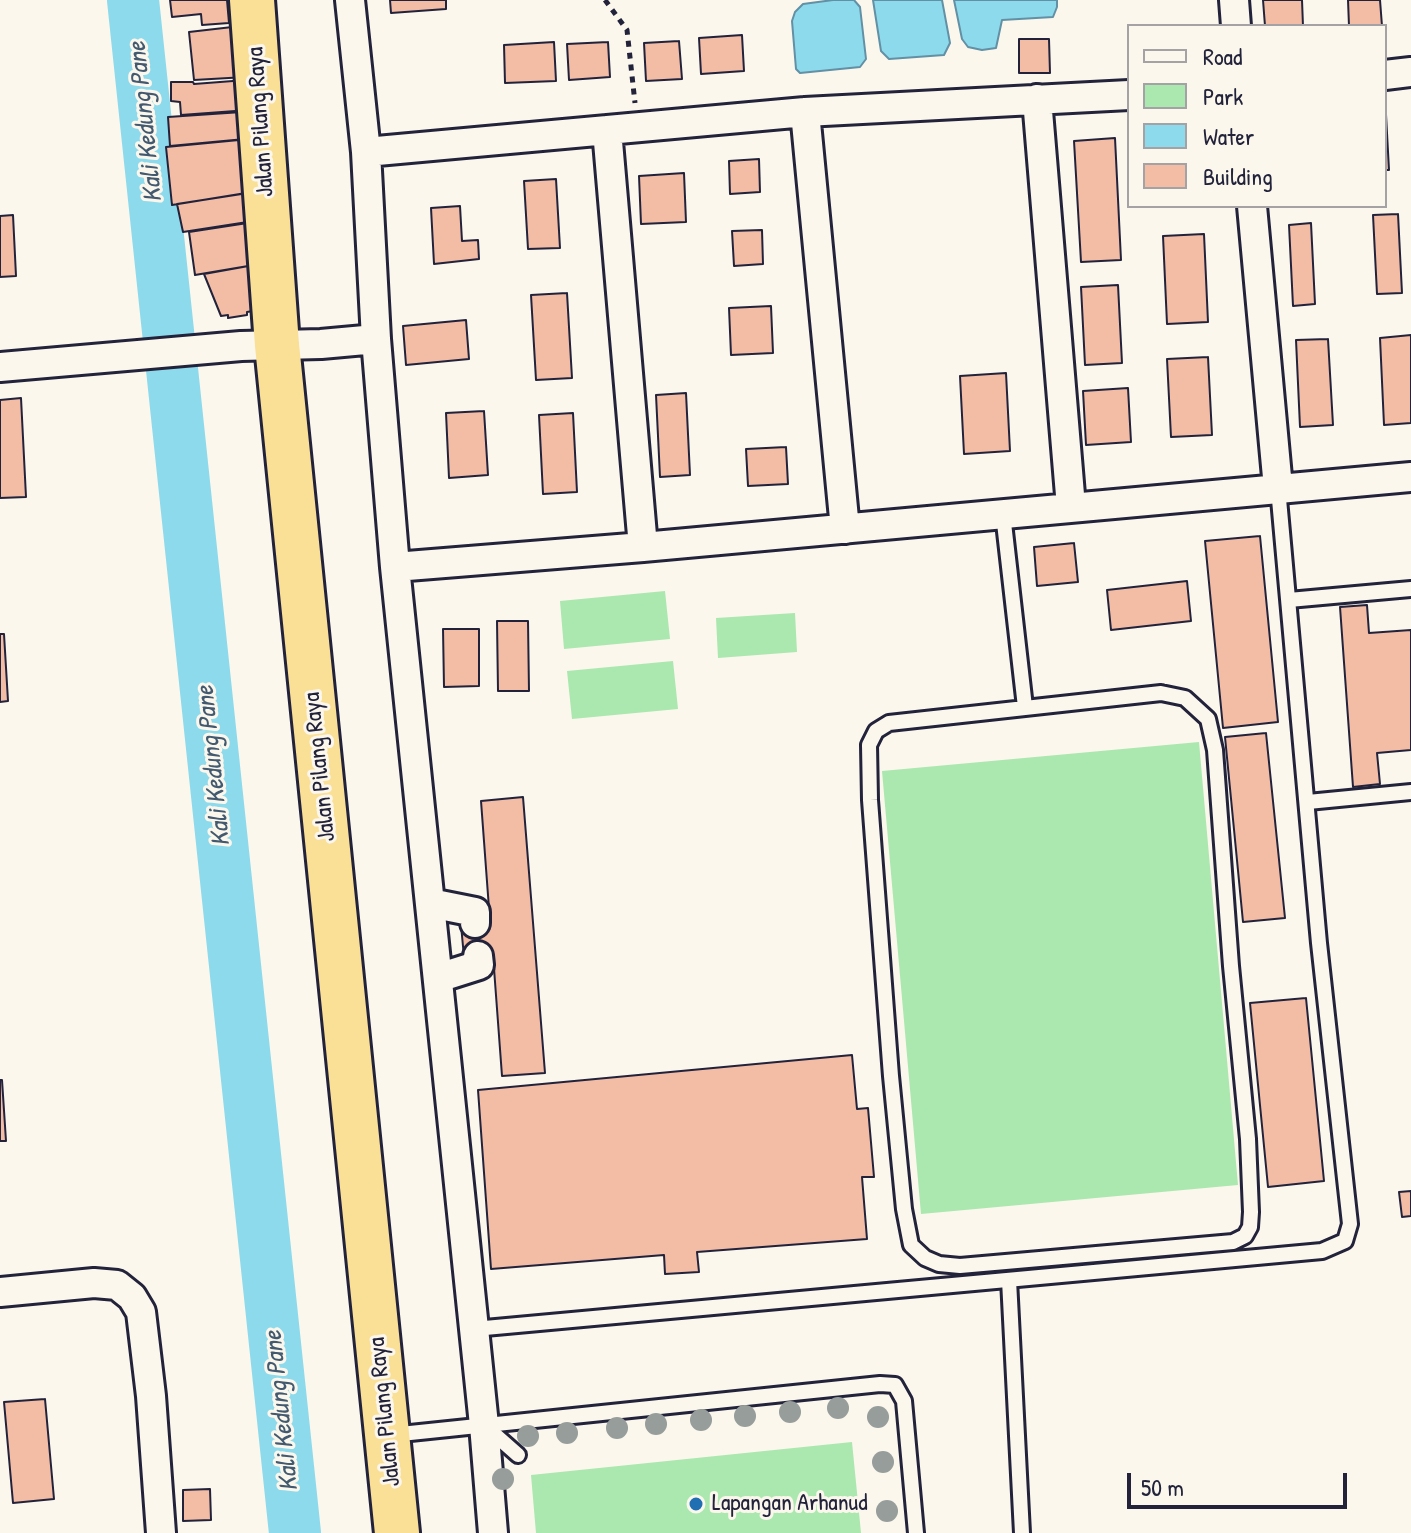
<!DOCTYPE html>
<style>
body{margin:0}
#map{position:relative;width:1411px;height:1533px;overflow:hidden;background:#fbf7ec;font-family:"Patrick Hand",sans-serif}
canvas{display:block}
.legend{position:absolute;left:1127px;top:24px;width:260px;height:184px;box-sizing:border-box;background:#fbf7ec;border:2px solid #a4a2a5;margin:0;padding:10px 14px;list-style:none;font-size:24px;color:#22223b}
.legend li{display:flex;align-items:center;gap:16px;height:40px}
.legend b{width:40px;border:2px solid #a4a2a5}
.scale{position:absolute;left:1127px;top:1473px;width:220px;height:36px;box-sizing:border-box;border:4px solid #22223b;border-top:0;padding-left:10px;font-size:24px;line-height:28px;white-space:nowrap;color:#22223b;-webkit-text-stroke:6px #fbf7ec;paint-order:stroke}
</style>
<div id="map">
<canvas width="1411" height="1533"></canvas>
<ul class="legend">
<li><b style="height:10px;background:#fbf7ec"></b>Road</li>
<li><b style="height:22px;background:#aae8af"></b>Park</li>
<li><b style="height:22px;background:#8ddaec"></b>Water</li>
<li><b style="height:22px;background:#f2bca5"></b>Building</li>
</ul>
<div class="scale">50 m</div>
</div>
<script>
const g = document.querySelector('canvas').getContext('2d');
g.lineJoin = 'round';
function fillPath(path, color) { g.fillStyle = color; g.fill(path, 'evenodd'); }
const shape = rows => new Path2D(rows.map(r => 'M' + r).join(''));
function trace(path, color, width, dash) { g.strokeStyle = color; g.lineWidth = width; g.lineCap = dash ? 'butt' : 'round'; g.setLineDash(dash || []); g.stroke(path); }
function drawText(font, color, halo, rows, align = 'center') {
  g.font = font + ' "Patrick Hand",sans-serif'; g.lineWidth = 6; g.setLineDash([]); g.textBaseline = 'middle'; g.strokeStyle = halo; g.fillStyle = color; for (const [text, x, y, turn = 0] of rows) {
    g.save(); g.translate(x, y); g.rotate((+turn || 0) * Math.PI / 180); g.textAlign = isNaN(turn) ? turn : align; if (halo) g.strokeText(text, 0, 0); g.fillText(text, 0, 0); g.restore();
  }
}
fillPath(shape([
 [665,591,670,639,564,649,560,601],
 [795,613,797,652,718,658,716,618],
 [673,661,678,709,572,719,567,671],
 [1199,742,1238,1185,921,1214,882,771],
 [852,1442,861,1533,536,1533,531,1475]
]), '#aae8af');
const water = shape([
 [833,0,854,0,860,7,866,59,860,67,800,73,796,69,792,21,795,12,803,4,833,0],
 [873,0,942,0,950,43,944,55,889,59,881,51,873,0],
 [954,0,1057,0,1057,7,1053,17,1002,20,996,48,982,50,968,47,962,39,954,0]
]);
fillPath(water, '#8ddaec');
trace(water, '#6290a5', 2);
trace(shape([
 [133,0,295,1533]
]), '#8ddaec', 52);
const building = shape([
 [170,0,227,0,229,23,202,25,201,14,172,17,170,0],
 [390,0,446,0,446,9,391,13,390,0],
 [1263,0,1302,0,1303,26,1265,26,1263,0],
 [1348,0,1380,0,1382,26,1349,26,1348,0],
 [241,26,246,77,194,80,189,32,241,26],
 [742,35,744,71,701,74,699,38,742,35],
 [1019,39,1049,39,1050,73,1019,73,1019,39],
 [679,41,682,79,646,81,644,43,679,41],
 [554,42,556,81,505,83,504,45,554,42],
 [608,42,610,77,569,80,567,44,608,42],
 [246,80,249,110,181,115,180,102,171,101,171,82,193,82,194,84,246,80],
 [1385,96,1389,170,1385,170,1385,96],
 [242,112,245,139,170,146,168,117,242,112],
 [1115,138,1121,260,1081,262,1074,141,1115,138],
 [239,140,246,193,172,205,166,147,239,140],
 [759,159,760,192,730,194,729,161,759,159],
 [684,173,686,222,641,224,639,176,684,173],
 [556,179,560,248,528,249,524,181,556,179],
 [248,193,254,221,183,232,177,204,248,193],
 [460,206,462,241,478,240,479,259,434,264,431,208,460,206],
 [1398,214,1402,293,1377,294,1373,215,1398,214],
 [13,215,16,276,0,277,0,216,13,215],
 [254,222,254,265,195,275,189,232,254,222],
 [1311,223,1315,304,1293,306,1289,225,1311,223],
 [762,230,763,264,734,266,732,231,762,230],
 [1204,234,1208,322,1167,324,1163,236,1204,234],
 [254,265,259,310,247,312,247,315,228,318,228,315,221,316,204,274,254,265],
 [1118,285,1122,363,1085,365,1081,287,1118,285],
 [567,293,572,378,536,380,531,295,567,293],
 [771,306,773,353,731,355,729,308,771,306],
 [466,320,469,359,406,365,403,326,466,320],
 [1411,335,1411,423,1384,425,1380,338,1411,335],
 [1328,339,1333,425,1300,427,1296,340,1328,339],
 [1208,357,1212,435,1171,437,1167,359,1208,357],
 [1006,373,1010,451,964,454,960,376,1006,373],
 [1128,388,1131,442,1086,445,1083,391,1128,388],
 [686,393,690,475,660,477,656,395,686,393],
 [21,398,26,497,0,498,0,400,21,398],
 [484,411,488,475,449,478,446,413,484,411],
 [573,413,577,492,543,494,539,415,573,413],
 [786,447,788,484,748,486,746,449,786,447],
 [1260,536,1278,722,1223,728,1205,541,1260,536],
 [1074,543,1078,582,1037,586,1034,547,1074,543],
 [1187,581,1191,621,1111,630,1107,590,1187,581],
 [1367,605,1369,633,1411,630,1411,750,1377,753,1380,784,1353,787,1340,607,1367,605],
 [497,621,528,621,529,691,498,691,497,621],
 [443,629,479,629,479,686,444,687,443,629],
 [0,634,4,634,8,701,0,702,0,634],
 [1266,733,1285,918,1243,922,1225,737,1266,733],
 [523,797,545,1073,502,1076,493,955,464,957,461,925,490,922,481,801,523,797],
 [1306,998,1324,1181,1268,1187,1250,1003,1306,998],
 [852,1055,857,1109,868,1108,874,1177,862,1177,867,1239,697,1252,699,1272,665,1274,664,1255,491,1269,478,1090,852,1055],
 [0,1080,2,1080,6,1141,0,1141,0,1080],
 [1411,1191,1411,1216,1402,1217,1399,1192,1411,1191],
 [45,1399,54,1499,13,1503,4,1402,45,1399],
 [210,1489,211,1520,183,1521,183,1490,210,1489]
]);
fillPath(building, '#f2bca5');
trace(building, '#22223b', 2);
const lane = shape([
 [1003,514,1025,707],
 [1289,600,1411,589],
 [1161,693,1185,698,1208,719,1215,750,1231,966,1248,1139,1251,1212,1250,1227,1245,1236,1233,1242,960,1266,939,1264,925,1258,911,1245,904,1209,891,1076,870,800,869,745,876,731,889,723,1161,693],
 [1308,802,1411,792],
 [1009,1280,1022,1533],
 [474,1329,1322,1251,1345,1241,1350,1224,1319,943,1278,488],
 [484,1425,518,1455],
 [391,1435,880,1384,895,1385,904,1401,916,1533]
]);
const street = shape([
 [350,0,366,152,376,339,395,567,484,1425,493,1533],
 [1234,0,1236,26],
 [1385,75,1411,72],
 [1037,99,1071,507],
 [805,112,845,529],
 [607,130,643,547],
 [366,152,805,112,1129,95],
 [1252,206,1278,488],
 [0,367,241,346,321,344,376,339],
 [395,567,643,547,1411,477],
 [430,903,475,912,475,923],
 [438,978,479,965,478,956],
 [0,1292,94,1283,117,1285,132,1297,141,1312,151,1396,161,1533]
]);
const highway = shape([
 [252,0,277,345,397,1533]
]);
trace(lane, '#22223b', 20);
trace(street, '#22223b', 34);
trace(highway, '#22223b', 50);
trace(shape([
 [605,0,627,30,635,103]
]), '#22223b', 5, [6, 6]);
trace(lane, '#fbf7ec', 14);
trace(street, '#fbf7ec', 28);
trace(highway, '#fadf96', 44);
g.fillStyle = '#969d9b';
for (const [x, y] of [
 [838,1408],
 [790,1412],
 [745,1416],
 [878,1417],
 [701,1420],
 [656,1424],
 [617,1428],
 [567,1433],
 [528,1436],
 [883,1462],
 [503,1479],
 [887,1511]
]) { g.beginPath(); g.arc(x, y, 11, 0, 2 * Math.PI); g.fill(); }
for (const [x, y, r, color] of [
 [696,1504,8,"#1f6fb2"]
]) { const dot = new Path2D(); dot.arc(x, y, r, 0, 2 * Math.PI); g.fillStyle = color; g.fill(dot); trace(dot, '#fbf7ec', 3); }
drawText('24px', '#22223b', '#fbf7ec', [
 ["Jalan Pilang Raya",261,122,-94],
 ["Jalan Pilang Raya",320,767,-96],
 ["Jalan Pilang Raya",385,1412,-96]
]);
drawText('24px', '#22223b', '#fbf7ec', [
 ["Lapangan Arhanud",712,1504]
], 'left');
drawText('italic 26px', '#425970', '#fbf7ec', [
 ["Kali Kedung Pane",146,122,-96],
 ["Kali Kedung Pane",214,766,-96],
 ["Kali Kedung Pane",282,1411,-96]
]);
</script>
